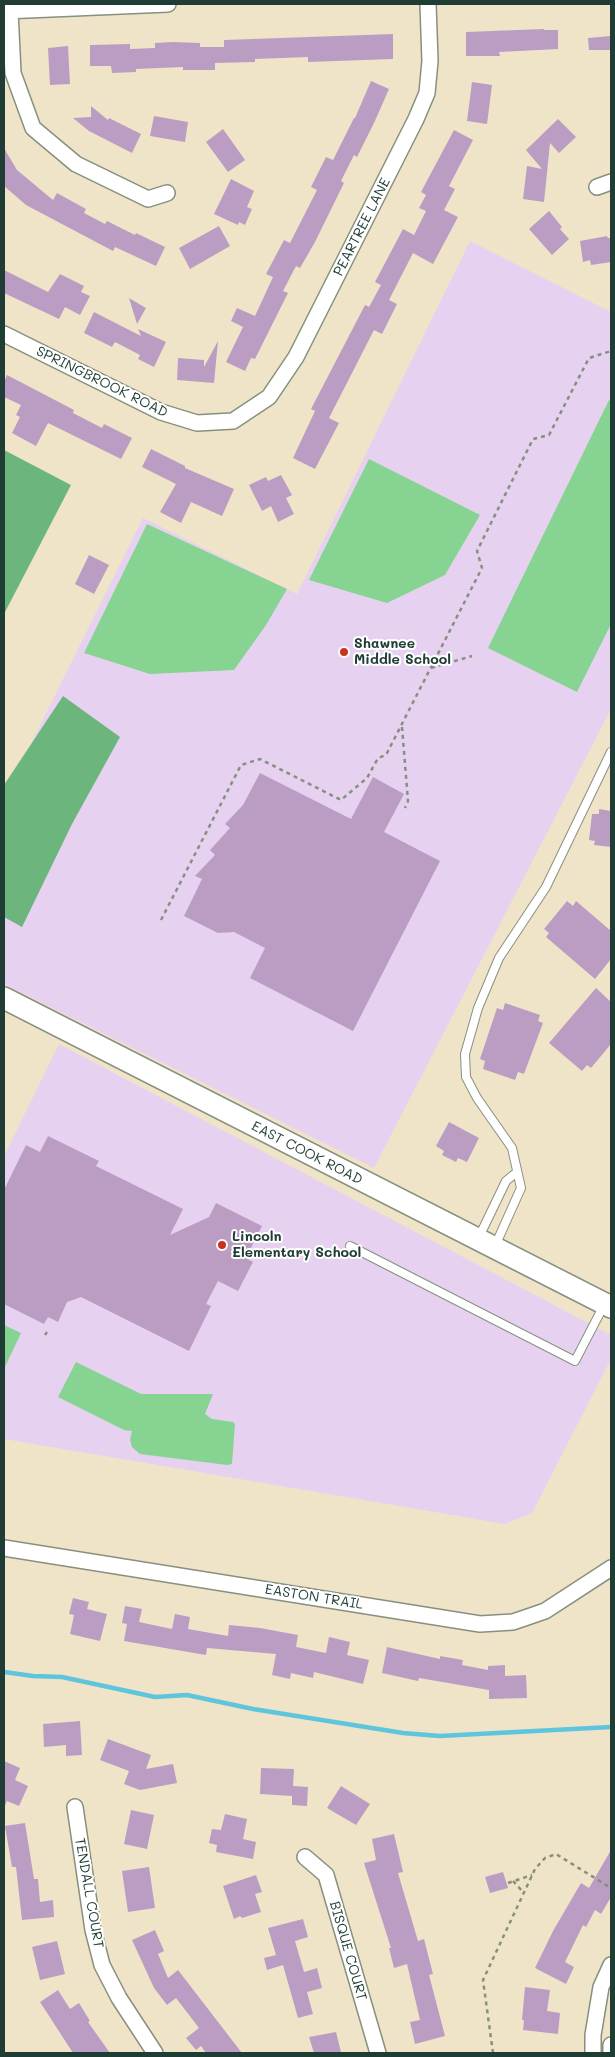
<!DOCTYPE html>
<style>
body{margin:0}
#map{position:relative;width:615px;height:2057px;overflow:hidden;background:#efe4c8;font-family:Mali,sans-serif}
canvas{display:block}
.frame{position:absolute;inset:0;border:5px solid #1f3d34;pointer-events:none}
</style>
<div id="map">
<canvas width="615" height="2057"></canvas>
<div class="frame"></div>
</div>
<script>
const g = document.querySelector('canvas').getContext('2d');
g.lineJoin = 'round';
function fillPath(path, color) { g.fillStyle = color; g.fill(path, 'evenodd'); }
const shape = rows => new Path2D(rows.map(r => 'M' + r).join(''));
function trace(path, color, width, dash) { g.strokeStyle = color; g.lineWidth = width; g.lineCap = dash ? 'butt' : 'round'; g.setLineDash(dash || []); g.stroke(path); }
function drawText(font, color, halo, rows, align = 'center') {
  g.font = font + ' Mali,sans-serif'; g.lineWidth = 4; g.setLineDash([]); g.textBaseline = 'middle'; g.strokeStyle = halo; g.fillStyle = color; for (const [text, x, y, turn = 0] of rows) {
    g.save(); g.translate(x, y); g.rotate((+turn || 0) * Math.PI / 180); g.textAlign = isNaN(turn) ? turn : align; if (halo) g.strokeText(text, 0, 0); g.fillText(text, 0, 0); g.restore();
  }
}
fillPath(shape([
 [470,241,611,312,611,709,374,1168,4,984,4,798,143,518,297,594],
 [59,1044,611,1335,611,1359,532,1513,505,1524,4,1439,4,1156]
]), '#e6d2f0');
fillPath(shape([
 [609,400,611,402,611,624,577,692,488,648],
 [369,459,480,515,445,575,387,603,309,580],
 [147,524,287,589,266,625,234,670,150,674,84,653],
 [4,1325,21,1333,4,1369],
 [76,1362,141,1394,213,1394,205,1414,212,1419,233,1422,235,1424,232,1464,227,1465,140,1454,132,1447,130,1440,132,1431,124,1430,58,1397]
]), '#86d392');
fillPath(shape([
 [4,450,71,485,4,614],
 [63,696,120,737,72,824,22,927,4,917,4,785]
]), '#6cb57c');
trace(shape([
 [4,1672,33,1676,62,1677,155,1697,187,1695,253,1709,403,1733,440,1736,611,1727]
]), '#5fc5dc', 4.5);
fillPath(shape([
 [544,29,544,30,558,30,558,49,499,52,500,56,466,56,466,32],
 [393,34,393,59,308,62,308,57,255,59,255,62,215,63,215,70,183,70,183,67,136,69,136,72,112,73,111,66,90,66,90,45,130,44,130,49,155,48,155,43,173,42,200,43,200,47,224,47,224,40],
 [611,36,611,50,589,50,588,38],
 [68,46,70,84,50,85,48,48],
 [371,81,389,89,374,123,357,157,354,155,341,181,344,183,315,242,300,268,296,266,283,291,288,293,255,359,251,358,245,371,226,362,243,327,231,321,237,308,255,316,273,277,266,274,284,240,290,243,317,190,311,187,326,157,333,160,354,118,355,118],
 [472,82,492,85,487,124,467,121],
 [91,106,108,120,109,118,141,134,132,153,89,131,73,118,91,117],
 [154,116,188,122,185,142,150,136],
 [558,119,576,137,559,153,550,143,544,202,523,199,527,166,542,169,526,150],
 [223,129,245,160,228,172,206,142],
 [454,130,473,140,449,186,455,189,444,210,458,217,433,264,413,253,389,300,397,304,382,334,374,330,329,418,339,423,315,469,293,458,315,411,311,409,365,305,369,307,381,285,375,282,403,229,414,235,426,211,419,208,426,195,421,192],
 [4,148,17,170,53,200,57,193,86,209,84,213,105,224,107,221,135,235,136,233,165,247,156,266,115,247,113,251,26,205,4,186],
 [231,179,254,191,247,207,252,209,245,225,239,222,238,225,214,214],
 [549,211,562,227,560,229,569,239,552,255,529,229],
 [219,226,230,246,190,269,179,248],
 [607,236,608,238,611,238,611,262,591,265,590,260,583,262,580,241],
 [4,270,48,292,60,274,84,286,81,292,90,296,80,315,65,307,59,319,4,293],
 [129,298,146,308,137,324],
 [94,312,141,336,138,329,166,342,154,367,138,359,140,355,115,342,112,347,84,333],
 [218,341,214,383,177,380,178,358,204,360,204,367],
 [7,375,74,410,73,413,102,428,104,424,132,438,121,459,48,423,36,446,12,433,20,417,16,415,21,405,4,397,4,382],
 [151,449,185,466,185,468,234,489,222,516,191,502,181,523,160,512,176,484,142,467],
 [281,475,292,495,286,498,294,514,278,522,271,506,262,511,249,485,266,477,268,481],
 [89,555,109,565,94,594,75,584],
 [260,773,351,819,373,777,404,794,384,832,440,861,353,1031,250,978,265,948,234,932,218,933,184,916,202,879,195,876,215,855,210,850,230,828,225,824,243,805],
 [599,809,611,811,611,847,594,845,595,841,589,840,592,814,599,814],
 [567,901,573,906,576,901,611,931,611,959,595,979,546,937,549,933,544,929],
 [596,988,611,1002,611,1044,591,1068,587,1065,582,1071,549,1043],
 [505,1003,540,1015,538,1021,543,1023,524,1074,518,1072,515,1080,483,1069,485,1061,480,1059,497,1008,503,1010],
 [449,1122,479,1138,467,1162,458,1158,456,1162,442,1155,444,1151,436,1146],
 [48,1136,99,1161,96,1166,183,1209,170,1235,209,1217,216,1203,262,1226,246,1258,253,1262,238,1291,218,1281,206,1304,211,1306,189,1351,81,1297,67,1302,58,1322,48,1317,44,1324,4,1304,4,1190,26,1145,40,1152],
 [73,1598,89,1602,87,1609,107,1614,100,1641,70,1634,74,1615,69,1614],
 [125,1606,142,1609,139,1622,172,1629,175,1614,190,1617,188,1629,228,1636,229,1625,260,1628,298,1635,296,1647,326,1653,329,1637,350,1642,347,1655,369,1660,363,1684,314,1672,313,1678,291,1673,290,1679,272,1675,276,1654,207,1648,206,1655,124,1641,127,1624,122,1623],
 [387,1647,440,1659,440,1656,463,1660,462,1665,488,1670,488,1666,505,1665,505,1676,526,1675,527,1698,489,1699,489,1690,419,1678,418,1681,382,1673],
 [80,1721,82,1755,66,1756,66,1745,44,1747,43,1724],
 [108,1739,151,1755,146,1769,173,1764,177,1783,140,1790,124,1784,129,1771,100,1760],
 [4,1761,20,1768,15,1780,28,1786,19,1806,7,1801,4,1807],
 [261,1768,294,1769,293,1786,308,1787,307,1806,292,1805,292,1796,260,1794],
 [341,1786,370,1804,356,1825,327,1808],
 [131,1810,154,1815,147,1849,124,1844],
 [225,1814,247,1819,243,1839,256,1842,253,1859,216,1852,217,1845,209,1843,212,1829,221,1830],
 [25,1823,34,1879,38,1879,40,1902,53,1900,54,1917,22,1920,16,1867,12,1867,5,1826],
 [394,1834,403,1872,398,1873,418,1941,424,1939,433,1974,429,1975,445,2036,415,2044,410,2022,420,2020,407,1964,394,1968,389,1948,391,1948,364,1863,376,1860,372,1839],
 [611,1850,611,1897,601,1914,595,1910,586,1927,583,1925,565,1962,574,1967,566,1984,535,1968,553,1931,581,1883,589,1888],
 [149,1867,155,1908,128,1912,122,1871],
 [503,1872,508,1888,490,1893,485,1877],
 [256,1875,262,1892,255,1894,261,1912,242,1918,240,1916,234,1919,223,1886],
 [303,1919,308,1937,295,1941,304,1972,317,1968,322,1988,307,1992,313,2014,298,2018,283,1965,267,1970,264,1958,276,1955,268,1928],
 [155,1930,164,1951,158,1954,168,1978,178,1970,242,2053,206,2053,201,2046,196,2050,186,2038,199,2028,176,1998,167,2005,154,1988,132,1940],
 [57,1941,65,1974,40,1980,32,1947],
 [525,1987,550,1990,547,2011,560,2013,558,2034,523,2030,524,2020,522,2020],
 [58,1990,70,2009,79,2003,90,2021,88,2022,110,2053,73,2053,40,2002],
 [336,2032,341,2052,314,2053,309,2037]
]), '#bb9dc4');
const lane = shape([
 [479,1237,506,1181,517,1172],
 [350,1246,575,1361,604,1305],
 [495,1246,521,1188,512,1148,477,1098,466,1077,465,1054,478,1008,499,958,546,887,611,752]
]);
const street = shape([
 [4,11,168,4],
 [10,11,13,73,33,128,76,164,148,199,167,193],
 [597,187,611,182],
 [4,334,161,412,197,423,233,421,269,397,296,357,416,119,427,93,430,61,428,4],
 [4,1548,480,1624,513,1622,545,1611,611,1568],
 [75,1807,93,1930,102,1965,119,1998,155,2053],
 [305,1857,326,1875,378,2053],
 [593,2053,593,2035,601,1987,611,1965],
 [611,2053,611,2045]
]);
const secondary = shape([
 [4,998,611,1307]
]);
trace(lane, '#87907e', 10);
trace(street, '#87907e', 18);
trace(secondary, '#87907e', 24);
trace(shape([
 [431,668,472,656],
 [402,727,408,801,405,808],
 [161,920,241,765,260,759,341,800,367,778,378,758,386,755,482,568,477,551,533,439,549,435,589,358,611,351],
 [45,1335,47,1332],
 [513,1881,524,1893],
 [508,1883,532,1875],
 [493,2053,483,1980,535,1869,545,1858,556,1854,611,1888]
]), '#87907e', 2.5, [4, 4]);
trace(lane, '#fff', 8);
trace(street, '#fff', 15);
trace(secondary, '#fff', 21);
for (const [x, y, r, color] of [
 [344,652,5,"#c8321e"],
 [222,1245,5,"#c8321e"]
]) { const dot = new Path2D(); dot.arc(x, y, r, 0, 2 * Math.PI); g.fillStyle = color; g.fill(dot); trace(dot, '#fff', 2); }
drawText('14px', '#1f3d34', '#fff', [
 ["PEARTREE LANE",362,227,-63],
 ["SPRINGBROOK ROAD",102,382,26],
 ["EAST COOK ROAD",307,1153,27],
 ["EASTON TRAIL",314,1597,9],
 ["TENDALL COURT",89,1893,80],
 ["BISQUE COURT",348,1951,74]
]);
drawText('bold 14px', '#1f3d34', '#fff', [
 ["Shawnee",354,644],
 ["Middle School",354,660],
 ["Lincoln",232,1237],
 ["Elementary School",232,1253]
], 'left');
</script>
